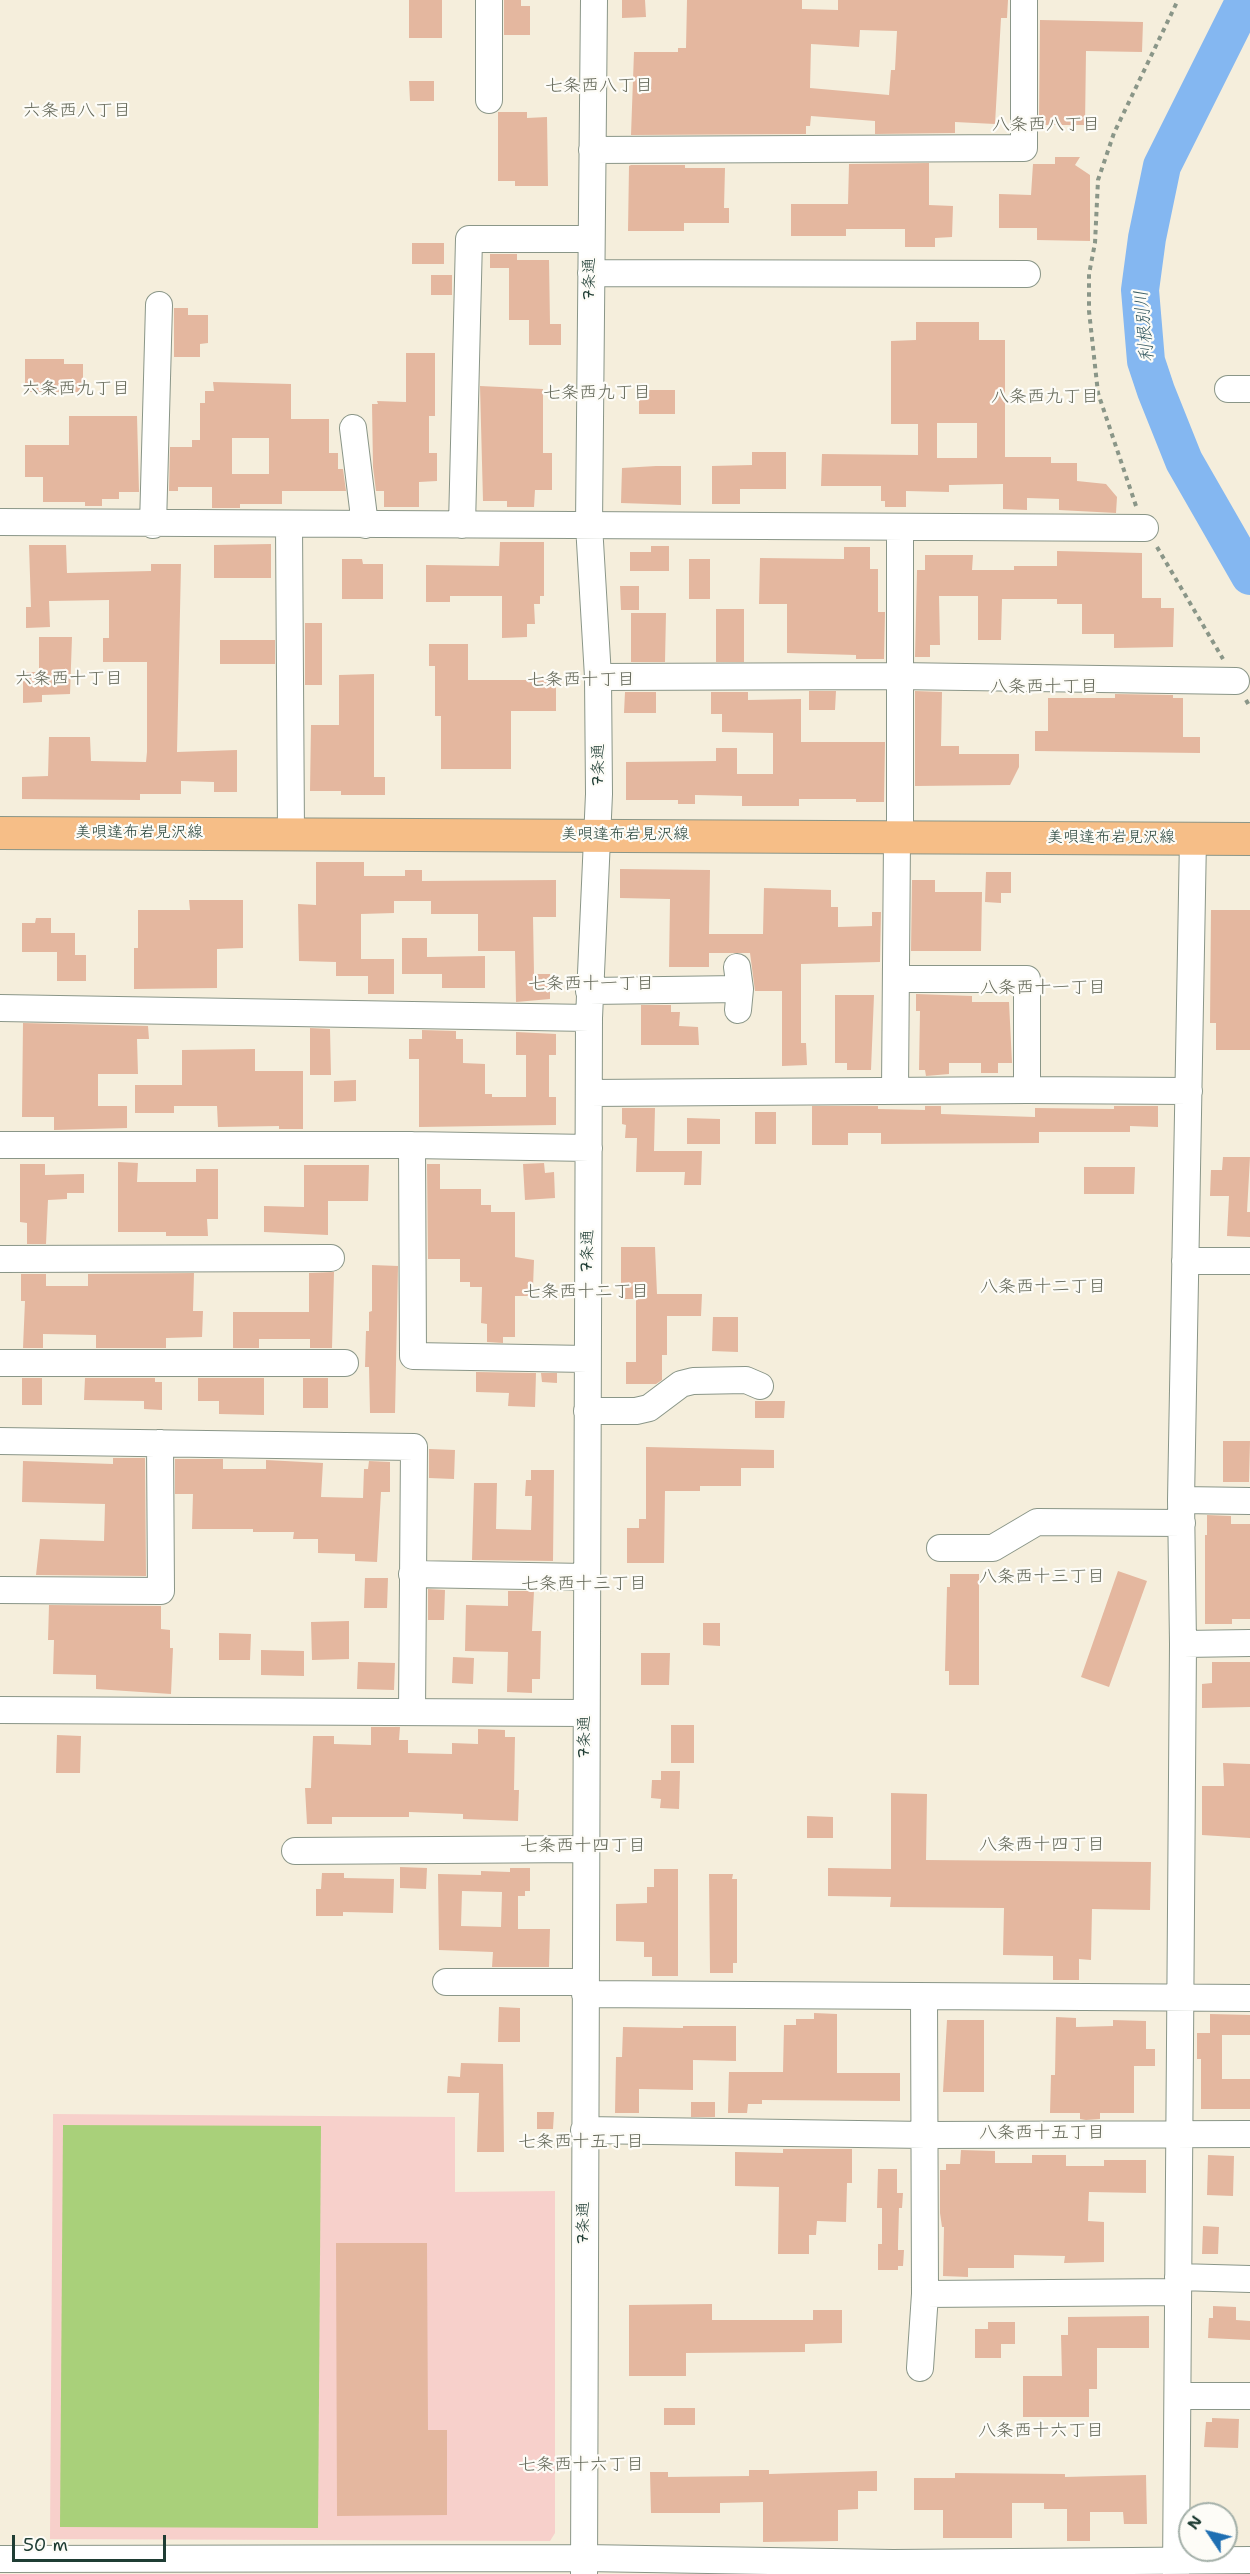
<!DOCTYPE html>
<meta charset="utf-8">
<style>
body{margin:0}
#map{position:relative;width:1250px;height:2574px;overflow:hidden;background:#f5eedc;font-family:"Shantell Sans",sans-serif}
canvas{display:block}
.north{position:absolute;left:1178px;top:2502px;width:60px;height:60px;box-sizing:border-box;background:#fdfcf7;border:2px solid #a4b0a9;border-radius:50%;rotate:305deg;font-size:16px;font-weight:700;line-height:24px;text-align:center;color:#1f3d34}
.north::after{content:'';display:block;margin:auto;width:21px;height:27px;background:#1f6fb2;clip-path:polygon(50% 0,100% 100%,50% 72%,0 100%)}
.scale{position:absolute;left:12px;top:2535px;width:154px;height:27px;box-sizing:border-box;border:3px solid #1f3d34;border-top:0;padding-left:8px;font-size:18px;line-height:21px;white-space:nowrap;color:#1f3d34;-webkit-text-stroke:4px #fdfcf7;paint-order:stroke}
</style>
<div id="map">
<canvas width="1250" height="2574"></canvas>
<div class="north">N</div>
<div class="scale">50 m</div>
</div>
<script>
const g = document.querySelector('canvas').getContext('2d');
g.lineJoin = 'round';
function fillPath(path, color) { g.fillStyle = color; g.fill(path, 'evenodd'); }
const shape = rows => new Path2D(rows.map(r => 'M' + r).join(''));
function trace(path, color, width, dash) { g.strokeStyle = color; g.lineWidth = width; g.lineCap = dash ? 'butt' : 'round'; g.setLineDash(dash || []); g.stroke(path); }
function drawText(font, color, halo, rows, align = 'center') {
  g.font = font + ' "Shantell Sans","Klee One",sans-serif'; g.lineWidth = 4.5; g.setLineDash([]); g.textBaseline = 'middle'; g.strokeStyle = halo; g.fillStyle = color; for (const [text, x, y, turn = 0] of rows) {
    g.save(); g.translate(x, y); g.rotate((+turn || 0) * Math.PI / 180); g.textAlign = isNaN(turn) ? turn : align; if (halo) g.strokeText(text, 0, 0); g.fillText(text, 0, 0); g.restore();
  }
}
fillPath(shape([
 [53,2114,455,2117,455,2192,555,2191,555,2533,550,2541,50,2539]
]), '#f7d0cb');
fillPath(shape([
 [63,2125,321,2126,318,2528,60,2527]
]), '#a9d07a');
trace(shape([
 [1245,0,1162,166,1147,238,1140,290,1146,361,1156,391,1184,461,1250,576]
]), '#84b7f1', 38);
fillPath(shape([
 [409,0,442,0,442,38,409,38],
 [504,0,521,0,521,6,530,6,530,35,504,35],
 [622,0,645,0,646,17,622,18],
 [687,0,802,0,802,9,838,10,838,0,1008,0,1007,18,1001,18,995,124,955,122,955,133,875,134,875,121,811,116,810,126,806,126,806,134,631,135,634,52,678,52,678,48,686,48],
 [860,30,897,31,895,70,891,70,889,95,810,88,811,44,859,47],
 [1040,20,1143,22,1142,52,1086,51,1085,125,1039,125],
 [409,81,434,81,434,101,410,101],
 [498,112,527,112,527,118,547,117,548,186,515,186,515,181,498,181],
 [1055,157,1080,157,1075,165,1090,175,1090,241,1037,240,1037,228,999,228,999,194,1031,195,1033,164,1055,164],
 [929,163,929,205,953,206,952,237,935,238,935,247,905,247,905,229,846,229,846,236,791,236,791,204,848,204,849,164],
 [631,165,685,165,685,168,725,168,724,208,729,208,729,223,684,223,684,231,628,231,629,166],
 [412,243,444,243,444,264,412,264],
 [490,254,517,254,517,260,549,260,550,324,561,324,561,345,529,345,529,320,509,320,509,268,490,268],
 [431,275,452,275,452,295,431,295],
 [174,308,188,308,188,315,208,315,208,343,200,344,200,357,174,357],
 [916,322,979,322,979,340,1005,340,1005,457,1051,457,1051,463,1077,463,1077,481,1106,484,1117,497,1116,513,1059,510,1059,499,1027,498,1027,510,1003,509,1003,484,949,485,949,492,906,491,906,507,885,507,885,501,881,501,881,486,821,486,822,454,918,455,918,424,891,424,891,341,916,340],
 [937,423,977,423,977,458,937,458],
 [406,353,435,353,435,416,429,416,429,453,437,453,437,481,419,482,419,507,384,507,384,491,376,491,373,467,372,404,378,404,377,401,406,402],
 [25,359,64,359,64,364,83,364,83,392,25,392],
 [213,382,291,384,291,419,329,419,329,453,338,453,338,469,343,469,346,491,282,491,282,504,240,504,240,508,212,508,212,487,178,487,178,491,169,491,170,447,192,447,192,440,200,440,200,403,205,403,205,391,214,391],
 [232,438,269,438,269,474,232,474],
 [480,386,543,389,543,453,552,453,552,490,535,490,534,507,507,507,507,501,483,501],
 [639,390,675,390,675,414,639,414],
 [69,416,137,416,139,492,119,492,119,499,102,499,102,506,85,506,85,502,43,502,43,477,25,477,25,445,69,445],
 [752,452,786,452,786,489,740,489,740,504,712,504,712,466,752,465],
 [656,466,681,466,681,505,621,503,622,468],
 [500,542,544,542,544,596,540,596,540,604,534,604,535,624,527,624,527,637,502,638,502,596,450,596,450,602,426,602,426,565,499,566],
 [271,544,271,578,214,578,214,545],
 [29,545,66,545,67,573,151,571,151,564,181,564,177,752,237,750,237,792,214,792,214,782,181,781,181,794,140,794,140,800,22,799,22,777,48,776,49,737,90,737,91,761,146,762,147,752,147,662,103,662,103,638,109,638,109,600,49,601,50,627,26,628,26,607,31,607],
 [651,546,669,546,669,571,630,571,630,552,651,552],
 [844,547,870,547,870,569,878,569,878,612,885,612,884,659,856,659,856,655,787,653,787,604,759,604,760,558,844,559],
 [1057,551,1142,553,1142,598,1161,598,1161,608,1174,608,1173,647,1114,648,1114,634,1082,634,1082,604,1057,604,1057,599,1002,599,1001,640,978,640,978,596,939,596,940,645,930,645,930,657,915,657,917,570,925,570,925,555,973,555,972,570,1014,570,1014,566,1057,566],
 [342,559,362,559,363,564,383,564,383,599,342,599],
 [689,559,710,559,710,599,689,599],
 [620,586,639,586,639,610,621,610],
 [716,609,744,609,744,662,716,662],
 [631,613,666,613,665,662,631,662],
 [305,623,322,623,322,685,305,685],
 [39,637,72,637,70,694,42,695,42,702,23,703,23,672,39,672],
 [220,640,275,640,275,664,220,664],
 [429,644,468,644,468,680,529,680,529,677,556,677,556,711,511,711,511,769,441,769,441,716,435,716,435,666,429,666],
 [374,674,374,777,385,777,385,795,341,795,341,791,310,791,311,725,339,725,339,675],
 [809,691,836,691,835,710,809,710],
 [915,691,942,692,941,746,959,746,959,754,1019,754,1019,767,1010,785,915,786],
 [625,692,656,692,656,713,624,713],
 [711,692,748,692,748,700,801,699,801,742,885,742,884,802,856,802,856,799,799,799,799,806,742,806,742,796,695,795,695,804,678,804,678,800,626,800,626,762,716,761,716,748,737,748,737,774,773,774,773,733,722,732,722,714,711,714],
 [1115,694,1173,695,1173,698,1183,698,1183,737,1200,737,1200,753,1035,751,1035,731,1048,731,1048,698,1115,698],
 [316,862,364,862,364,876,405,876,405,870,422,870,422,881,556,880,556,917,533,917,534,974,550,974,550,999,516,1002,515,951,478,951,478,914,431,914,431,901,394,901,394,913,361,914,361,959,394,959,394,994,368,994,368,976,336,976,336,962,299,961,298,904,316,905],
 [620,869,710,870,709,934,763,934,764,888,831,890,831,907,838,907,838,927,872,926,872,912,881,912,880,962,801,964,801,1043,806,1043,807,1065,782,1066,782,991,755,991,750,953,709,953,709,967,669,967,670,899,620,898],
 [986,872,1011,872,1011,893,1001,893,1001,903,985,902],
 [912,880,935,880,935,892,982,892,981,951,911,951],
 [189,900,243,900,243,948,217,949,217,988,134,989,134,948,138,948,138,910,190,910],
 [1211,910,1250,910,1250,1050,1216,1050,1216,1023,1210,1023],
 [36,918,51,918,51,933,75,933,75,955,86,955,86,981,57,981,57,952,22,952,22,923,35,923],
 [402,938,427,938,427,957,485,956,485,988,442,988,442,974,402,974],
 [916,994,972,996,972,1002,1009,1002,1012,1063,998,1063,998,1073,981,1073,981,1063,949,1063,949,1074,926,1076,925,1070,919,1070,920,1011,916,1011],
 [835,995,874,995,871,1070,847,1070,847,1063,835,1063],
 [641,1005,671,1005,671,1012,680,1012,679,1026,698,1027,699,1045,641,1045],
 [23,1023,148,1026,149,1039,137,1039,138,1074,98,1074,98,1106,127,1106,127,1128,54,1130,54,1117,22,1117],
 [310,1028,330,1029,331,1075,310,1075],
 [422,1030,456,1031,456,1039,463,1039,463,1063,485,1064,485,1094,492,1094,492,1097,526,1097,526,1055,516,1055,516,1032,556,1034,556,1055,549,1055,549,1097,556,1097,556,1125,419,1127,419,1059,409,1059,409,1039,422,1039],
 [255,1049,255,1071,303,1071,303,1129,279,1129,279,1126,218,1127,217,1106,174,1106,174,1113,135,1113,135,1085,182,1085,182,1050],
 [356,1080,356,1101,334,1102,334,1081],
 [812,1106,878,1106,878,1109,925,1110,925,1106,941,1106,941,1114,1035,1117,1035,1108,1114,1109,1114,1106,1158,1106,1158,1127,1130,1126,1130,1132,1039,1132,1039,1143,881,1144,881,1133,848,1133,848,1145,812,1145],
 [622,1108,655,1108,654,1151,702,1151,701,1185,684,1185,685,1172,636,1172,637,1138,625,1138,626,1125,622,1124],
 [755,1112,776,1112,776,1144,755,1144],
 [687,1118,720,1119,720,1144,687,1144],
 [1223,1157,1250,1157,1247,1212,1250,1212,1250,1237,1227,1236,1229,1196,1210,1196,1211,1170,1222,1170],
 [118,1162,138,1163,137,1182,196,1182,196,1169,218,1169,218,1219,207,1219,208,1236,166,1236,166,1232,118,1232],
 [544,1163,545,1173,554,1172,555,1198,525,1200,523,1164],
 [20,1164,45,1164,45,1175,84,1174,84,1193,67,1193,67,1199,48,1200,46,1244,27,1244,27,1223,20,1222],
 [427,1164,440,1164,440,1189,481,1189,481,1205,491,1205,491,1212,515,1212,515,1257,534,1260,533,1287,528,1287,528,1296,515,1296,515,1337,503,1337,503,1343,487,1342,487,1324,481,1323,482,1287,470,1287,470,1282,460,1282,460,1259,428,1259],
 [304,1165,369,1165,368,1201,328,1201,328,1235,264,1232,264,1206,304,1207],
 [1084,1167,1135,1167,1134,1194,1084,1194],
 [621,1247,655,1247,657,1294,702,1294,701,1316,667,1316,667,1355,662,1355,662,1380,656,1384,626,1384,626,1362,636,1362,636,1299,621,1299],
 [372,1265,398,1266,395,1413,370,1413,369,1367,365,1367,366,1331,369,1331,369,1312,372,1311],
 [334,1272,332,1348,310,1348,310,1339,259,1339,259,1348,233,1348,233,1312,309,1312,309,1273],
 [194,1273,193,1311,203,1311,202,1337,166,1338,166,1348,96,1348,96,1335,43,1334,43,1348,23,1348,25,1301,21,1301,21,1274,46,1274,46,1286,88,1286,88,1274],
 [713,1317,738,1317,738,1352,712,1351],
 [476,1372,536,1373,535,1407,508,1406,509,1393,476,1392],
 [541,1373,557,1373,557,1383,542,1382],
 [22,1378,42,1378,42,1405,22,1405],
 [85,1378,155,1378,155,1382,162,1382,162,1410,144,1409,144,1401,84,1400],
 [198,1378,264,1378,264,1415,219,1414,219,1401,198,1401],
 [303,1378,328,1378,328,1408,303,1408],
 [755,1401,785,1401,784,1418,755,1418],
 [1223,1441,1250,1441,1249,1482,1223,1482],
 [646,1447,774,1450,774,1468,741,1468,741,1486,700,1486,700,1491,665,1491,664,1563,627,1563,627,1528,639,1528,639,1519,646,1519],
 [429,1449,455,1450,454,1479,429,1478],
 [113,1458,145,1458,146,1576,36,1575,40,1539,104,1541,105,1504,22,1502,23,1461,113,1464],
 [175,1459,223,1459,223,1469,266,1469,266,1460,323,1463,321,1497,363,1498,364,1469,368,1469,369,1461,390,1462,390,1492,381,1492,377,1562,355,1561,355,1554,318,1553,318,1539,293,1539,294,1532,253,1532,253,1529,192,1529,193,1494,175,1494],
 [531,1470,554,1470,553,1561,472,1560,474,1483,497,1483,496,1529,531,1530,532,1496,525,1496,526,1480,531,1480],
 [1207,1515,1231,1516,1231,1524,1250,1524,1250,1619,1232,1619,1232,1624,1205,1624,1205,1535,1207,1535],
 [1118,1571,1147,1581,1109,1687,1081,1677],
 [950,1574,979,1574,979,1685,949,1685,949,1671,945,1671,947,1587,950,1587],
 [365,1578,388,1578,387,1608,364,1608],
 [428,1589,445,1590,444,1620,428,1620],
 [508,1591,534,1591,532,1631,541,1631,540,1679,532,1679,532,1693,507,1692,508,1652,465,1651,466,1605,508,1606],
 [49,1605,161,1606,161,1629,170,1630,170,1648,173,1648,171,1694,96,1689,96,1675,53,1674,54,1640,48,1640],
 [349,1621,349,1659,312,1660,311,1622],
 [703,1623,720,1623,720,1646,703,1645],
 [219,1633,251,1634,250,1660,219,1660],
 [261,1650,304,1651,304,1676,261,1675],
 [641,1653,670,1653,669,1685,641,1685],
 [453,1657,474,1658,473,1684,452,1683],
 [358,1662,395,1663,394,1690,357,1689],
 [1212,1662,1250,1662,1250,1707,1202,1708,1202,1684,1212,1683],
 [671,1725,694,1725,694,1763,671,1763],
 [371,1727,400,1727,399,1740,408,1740,408,1753,452,1754,452,1743,478,1744,478,1729,505,1730,505,1737,515,1737,514,1790,519,1790,518,1821,463,1819,463,1814,409,1812,409,1817,332,1817,332,1824,307,1824,305,1788,311,1788,313,1736,334,1736,334,1744,371,1745],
 [57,1735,81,1736,80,1773,56,1773],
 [1223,1763,1250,1764,1250,1838,1202,1835,1202,1786,1224,1786],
 [661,1771,680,1771,679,1809,660,1808,661,1799,651,1798,652,1780,661,1780],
 [891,1793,927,1794,926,1860,1151,1862,1150,1910,1092,1909,1091,1960,1079,1959,1079,1980,1053,1980,1053,1956,1003,1955,1004,1908,890,1907,891,1897,828,1896,828,1868,891,1869],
 [807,1816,833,1817,833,1838,807,1838],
 [400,1867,427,1868,426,1889,400,1888],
 [510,1868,530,1868,530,1891,525,1891,525,1896,518,1896,518,1929,550,1929,549,1967,492,1967,493,1952,439,1950,438,1874,481,1875,481,1871,510,1872],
 [462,1891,502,1892,501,1927,461,1926],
 [654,1869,678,1869,678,1976,652,1976,652,1957,644,1957,644,1942,616,1941,616,1904,647,1903,647,1887,654,1887],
 [322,1873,344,1873,344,1878,394,1879,393,1913,343,1912,343,1916,316,1916,316,1889,321,1889],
 [709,1874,733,1874,732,1879,737,1879,737,1963,733,1963,733,1973,710,1973],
 [499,2007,520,2008,520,2042,498,2042],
 [814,2013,837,2014,837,2073,900,2073,900,2101,762,2100,762,2104,748,2104,747,2113,728,2113,729,2072,783,2072,784,2025,796,2025,796,2019,814,2019],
 [1210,2014,1250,2015,1250,2035,1222,2035,1222,2079,1250,2079,1250,2109,1201,2109,1201,2059,1197,2059,1197,2033,1210,2033],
 [1056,2017,1076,2018,1076,2027,1113,2026,1113,2020,1146,2021,1146,2049,1155,2049,1155,2066,1134,2066,1134,2113,1100,2113,1100,2119,1086,2120,1080,2119,1080,2113,1050,2113,1051,2075,1055,2075],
 [947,2020,984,2020,984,2092,943,2092],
 [683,2026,736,2026,736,2061,693,2060,693,2090,639,2089,639,2113,615,2113,616,2057,622,2057,623,2027,683,2028],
 [461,2063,503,2064,504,2152,477,2152,479,2093,447,2093,448,2076,460,2077],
 [691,2102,715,2102,715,2117,691,2117],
 [537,2112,554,2112,553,2129,537,2129],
 [783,2149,852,2149,852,2183,847,2183,846,2222,817,2221,816,2235,809,2235,809,2254,778,2254,779,2187,735,2186,735,2152,783,2153],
 [961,2150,995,2151,995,2163,1032,2163,1032,2155,1066,2155,1066,2166,1104,2166,1104,2160,1146,2160,1146,2193,1089,2192,1088,2221,1104,2222,1104,2262,1064,2263,1065,2256,1014,2255,1014,2268,968,2268,968,2277,943,2276,944,2227,942,2227,940,2213,940,2170,946,2170,946,2164,960,2164],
 [1208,2155,1234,2156,1233,2196,1207,2195],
 [878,2169,897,2169,897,2193,903,2193,902,2208,899,2208,898,2244,898,2250,904,2250,903,2266,898,2266,898,2270,878,2270,878,2244,882,2244,882,2208,877,2208],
 [1203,2226,1219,2227,1218,2254,1202,2254],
 [336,2243,427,2243,428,2430,447,2430,447,2515,337,2516],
 [712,2304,712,2320,813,2320,813,2310,842,2310,842,2343,805,2344,805,2352,686,2353,686,2376,629,2376,629,2305],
 [1213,2306,1236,2307,1236,2320,1250,2321,1250,2340,1208,2338,1209,2318,1213,2318],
 [1149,2316,1149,2348,1097,2348,1097,2389,1089,2389,1089,2417,1023,2417,1023,2376,1062,2376,1061,2335,1068,2335,1068,2317],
 [988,2322,1015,2322,1015,2344,1001,2344,1001,2358,975,2358,975,2329,988,2329],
 [664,2408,695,2408,695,2425,664,2425],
 [1212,2418,1239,2419,1238,2448,1204,2447,1206,2422,1212,2422],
 [749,2470,769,2470,769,2474,877,2471,877,2491,858,2491,858,2509,838,2510,838,2541,763,2542,763,2502,720,2503,720,2513,651,2513,650,2472,668,2472,668,2477,749,2476],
 [955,2473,1065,2474,1065,2477,1146,2475,1147,2524,1124,2524,1123,2512,1090,2512,1090,2541,1067,2541,1067,2509,1044,2509,1044,2503,1012,2503,1012,2538,943,2538,943,2510,914,2510,914,2478,955,2478]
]), '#e4b79f');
const minor = shape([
 [489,0,489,100],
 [592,150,1024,148,1024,0],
 [591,273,1027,274],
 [1228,389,1250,389],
 [353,428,365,525],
 [0,522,1145,528],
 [153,525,159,305],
 [289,525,291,834],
 [462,525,469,239,591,239],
 [900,528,900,837],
 [598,677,898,676,1236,681],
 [737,967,740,989,738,1010],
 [897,979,1027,979,1027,1090],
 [589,991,740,989],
 [0,1008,589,1018],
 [895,1090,897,838],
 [589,1093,1027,1090,1189,1091],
 [0,1145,412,1145,589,1148],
 [412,1145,413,1356,587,1359],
 [0,1259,331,1258],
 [1185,1261,1250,1261],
 [0,1363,345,1363],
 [587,1411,636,1411,649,1408,681,1384,693,1381,746,1380,760,1386],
 [0,1441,414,1447,412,1712],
 [1181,1500,1250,1501],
 [940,1548,993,1548,1037,1522,1182,1523],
 [412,1574,586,1577],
 [0,1590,161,1591,160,1443],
 [1183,1644,1250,1643],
 [0,1710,585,1713],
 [295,1851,584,1849],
 [446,1982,585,1982],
 [585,1994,1250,1998],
 [584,2130,926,2135,1250,2134],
 [1178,2277,1250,2279],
 [925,2294,1178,2292],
 [920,2368,925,2294,924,1998],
 [1178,2396,1250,2396],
 [0,2559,584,2558,893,2563,1250,2560],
 [584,2574,589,1018,599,794,598,677,589,525,594,0],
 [1176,2574,1183,1644,1181,1500,1193,838]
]);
const major = shape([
 [0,833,1250,839]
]);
trace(minor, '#8a9688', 28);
trace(major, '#8a9688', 34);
trace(shape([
 [1136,506,1098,393,1089,311,1089,274,1095,243,1098,180,1114,133,1178,0],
 [1157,547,1223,659],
 [1246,700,1250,707]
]), '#8a9688', 4, [4.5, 4.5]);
trace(minor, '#fff', 26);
trace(major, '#f6be87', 32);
drawText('16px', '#1f3d34', '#fdfcf7', [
 ["7条通",590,279,-90],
 ["7条通",599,765,-90],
 ["美唄達布岩見沢線",139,833],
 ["美唄達布岩見沢線",625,835],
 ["美唄達布岩見沢線",1111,838],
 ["7条通",588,1251,-89],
 ["7条通",585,1737,-90],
 ["7条通",584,2223,-90]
]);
drawText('18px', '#646859', '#fdfcf7', [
 ["七条西八丁目",599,86],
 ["六条西八丁目",77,111],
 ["八条西八丁目",1046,125],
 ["六条西九丁目",76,389],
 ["七条西九丁目",597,393],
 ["八条西九丁目",1045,397],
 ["六条西十丁目",69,679],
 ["七条西十丁目",581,680],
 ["八条西十丁目",1044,687],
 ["七条西十一丁目",591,984],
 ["八条西十一丁目",1043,988],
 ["八条西十二丁目",1043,1287],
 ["七条西十二丁目",586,1292],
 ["八条西十三丁目",1042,1577],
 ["七条西十三丁目",584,1584],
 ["八条西十四丁目",1042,1845],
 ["七条西十四丁目",583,1846],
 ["八条西十五丁目",1042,2133],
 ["七条西十五丁目",581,2142],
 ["八条西十六丁目",1041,2431],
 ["七条西十六丁目",581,2465]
]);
drawText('italic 18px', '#385c63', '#fdfcf7', [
 ["利根別川",1145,326,-95]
]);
</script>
